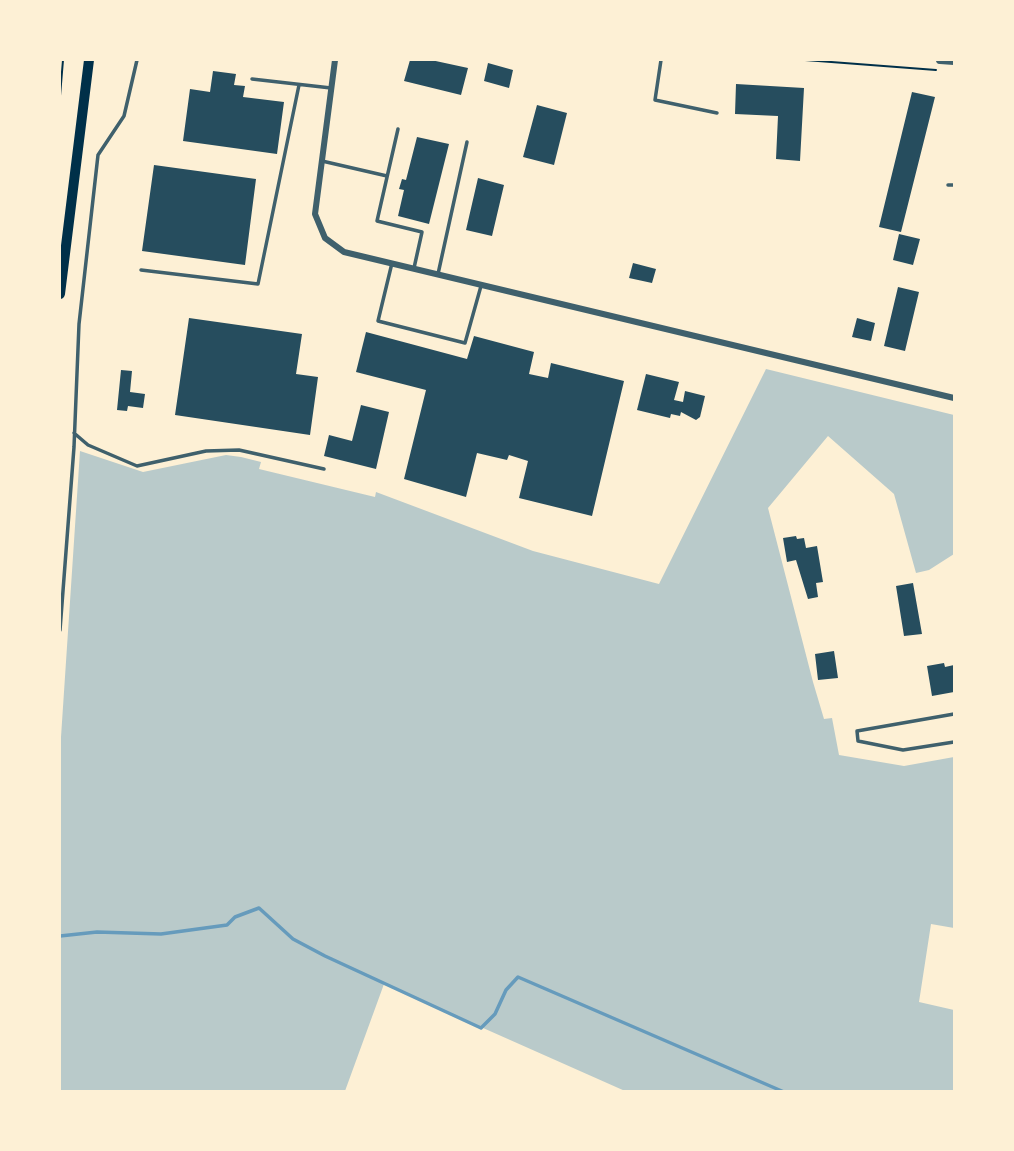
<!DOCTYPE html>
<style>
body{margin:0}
#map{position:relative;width:1014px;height:1151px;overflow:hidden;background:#fdf0d5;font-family:"Golos Text",sans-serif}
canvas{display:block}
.frame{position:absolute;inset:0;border:61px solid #fdf0d5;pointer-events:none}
</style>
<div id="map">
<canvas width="1014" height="1151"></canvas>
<div class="frame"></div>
</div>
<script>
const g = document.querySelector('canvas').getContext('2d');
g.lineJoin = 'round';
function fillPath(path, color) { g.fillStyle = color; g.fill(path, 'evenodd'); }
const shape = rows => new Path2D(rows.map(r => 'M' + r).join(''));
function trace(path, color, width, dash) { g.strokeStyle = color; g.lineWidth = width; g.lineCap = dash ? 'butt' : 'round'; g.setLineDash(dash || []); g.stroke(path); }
fillPath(shape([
 [766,369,954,415,954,554,929,570,916,573,894,494,828,436,768,508,813,682,824,719,832,718,839,755,904,766,954,757,954,928,931,924,919,1002,954,1010,954,1091,625,1091,384,984,345,1091,60,1091,60,752,80,451,143,472,226,455,241,457,261,462,259,469,375,497,376,492,533,551,659,584]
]), '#b9caca');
trace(shape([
 [60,936,97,932,161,934,227,925,235,917,259,908,293,939,325,956,481,1028,495,1014,506,990,518,977,784,1092]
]), '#669bbc', 3.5);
fillPath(shape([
 [410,60,431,60,468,68,461,95,404,81],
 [488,63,513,70,509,88,484,81],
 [213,71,236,74,234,85,245,86,243,97,284,102,277,154,183,141,190,89,210,92],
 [736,84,804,88,800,161,776,159,778,116,735,114],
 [912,92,935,97,901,232,879,227],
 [537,105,567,113,554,165,523,157],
 [417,137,449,144,429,224,398,216,404,190,399,189,402,179,406,180],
 [154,165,256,179,245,265,142,251],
 [478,178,504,185,492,236,466,230],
 [899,234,920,239,913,265,893,260],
 [633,263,656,269,652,283,629,278],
 [898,287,919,292,905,351,884,346],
 [189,318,302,334,296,374,318,377,310,435,175,415],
 [857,318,875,323,871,341,852,337],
 [366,332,467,359,474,336,534,352,529,374,548,378,551,363,624,381,592,516,519,498,528,461,509,455,507,460,477,453,466,497,404,479,426,390,356,372],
 [121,370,132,371,130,392,145,394,143,408,128,406,127,411,117,410],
 [646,374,679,382,674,400,683,402,685,391,705,396,700,417,696,420,681,412,680,416,671,414,670,418,637,410],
 [361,405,389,412,376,469,324,456,329,435,352,441],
 [796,536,797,539,804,538,806,548,817,546,823,582,816,583,818,597,808,599,796,560,787,562,783,538],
 [913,583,922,634,904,636,896,586],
 [834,651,838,678,818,680,815,654],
 [944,663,945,667,954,665,954,692,932,696,927,666]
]), '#264d5e');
trace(shape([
 [805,60,936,70],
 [60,96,63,60]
]), '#003049', 2);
trace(shape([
 [661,60,655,100,717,113],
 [252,79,331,88],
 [398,129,377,221,422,232,414,268],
 [322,161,387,176],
 [948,185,954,185],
 [392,263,378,321,465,343,481,286],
 [141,270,258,284,299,85],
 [438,274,467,142],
 [74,433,88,445,137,466,206,451,239,450,324,469],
 [60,630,74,447,79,324,98,155,124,116,137,60],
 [954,714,857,731,858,741,903,750,954,742]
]), '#3f606c', 3.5);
trace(shape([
 [335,60,315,214,325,238,344,252,954,398]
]), '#3f606c', 6);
trace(shape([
 [940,60,954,61]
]), '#3f606c', 8);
trace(shape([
 [60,294,89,60]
]), '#003049', 10);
</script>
